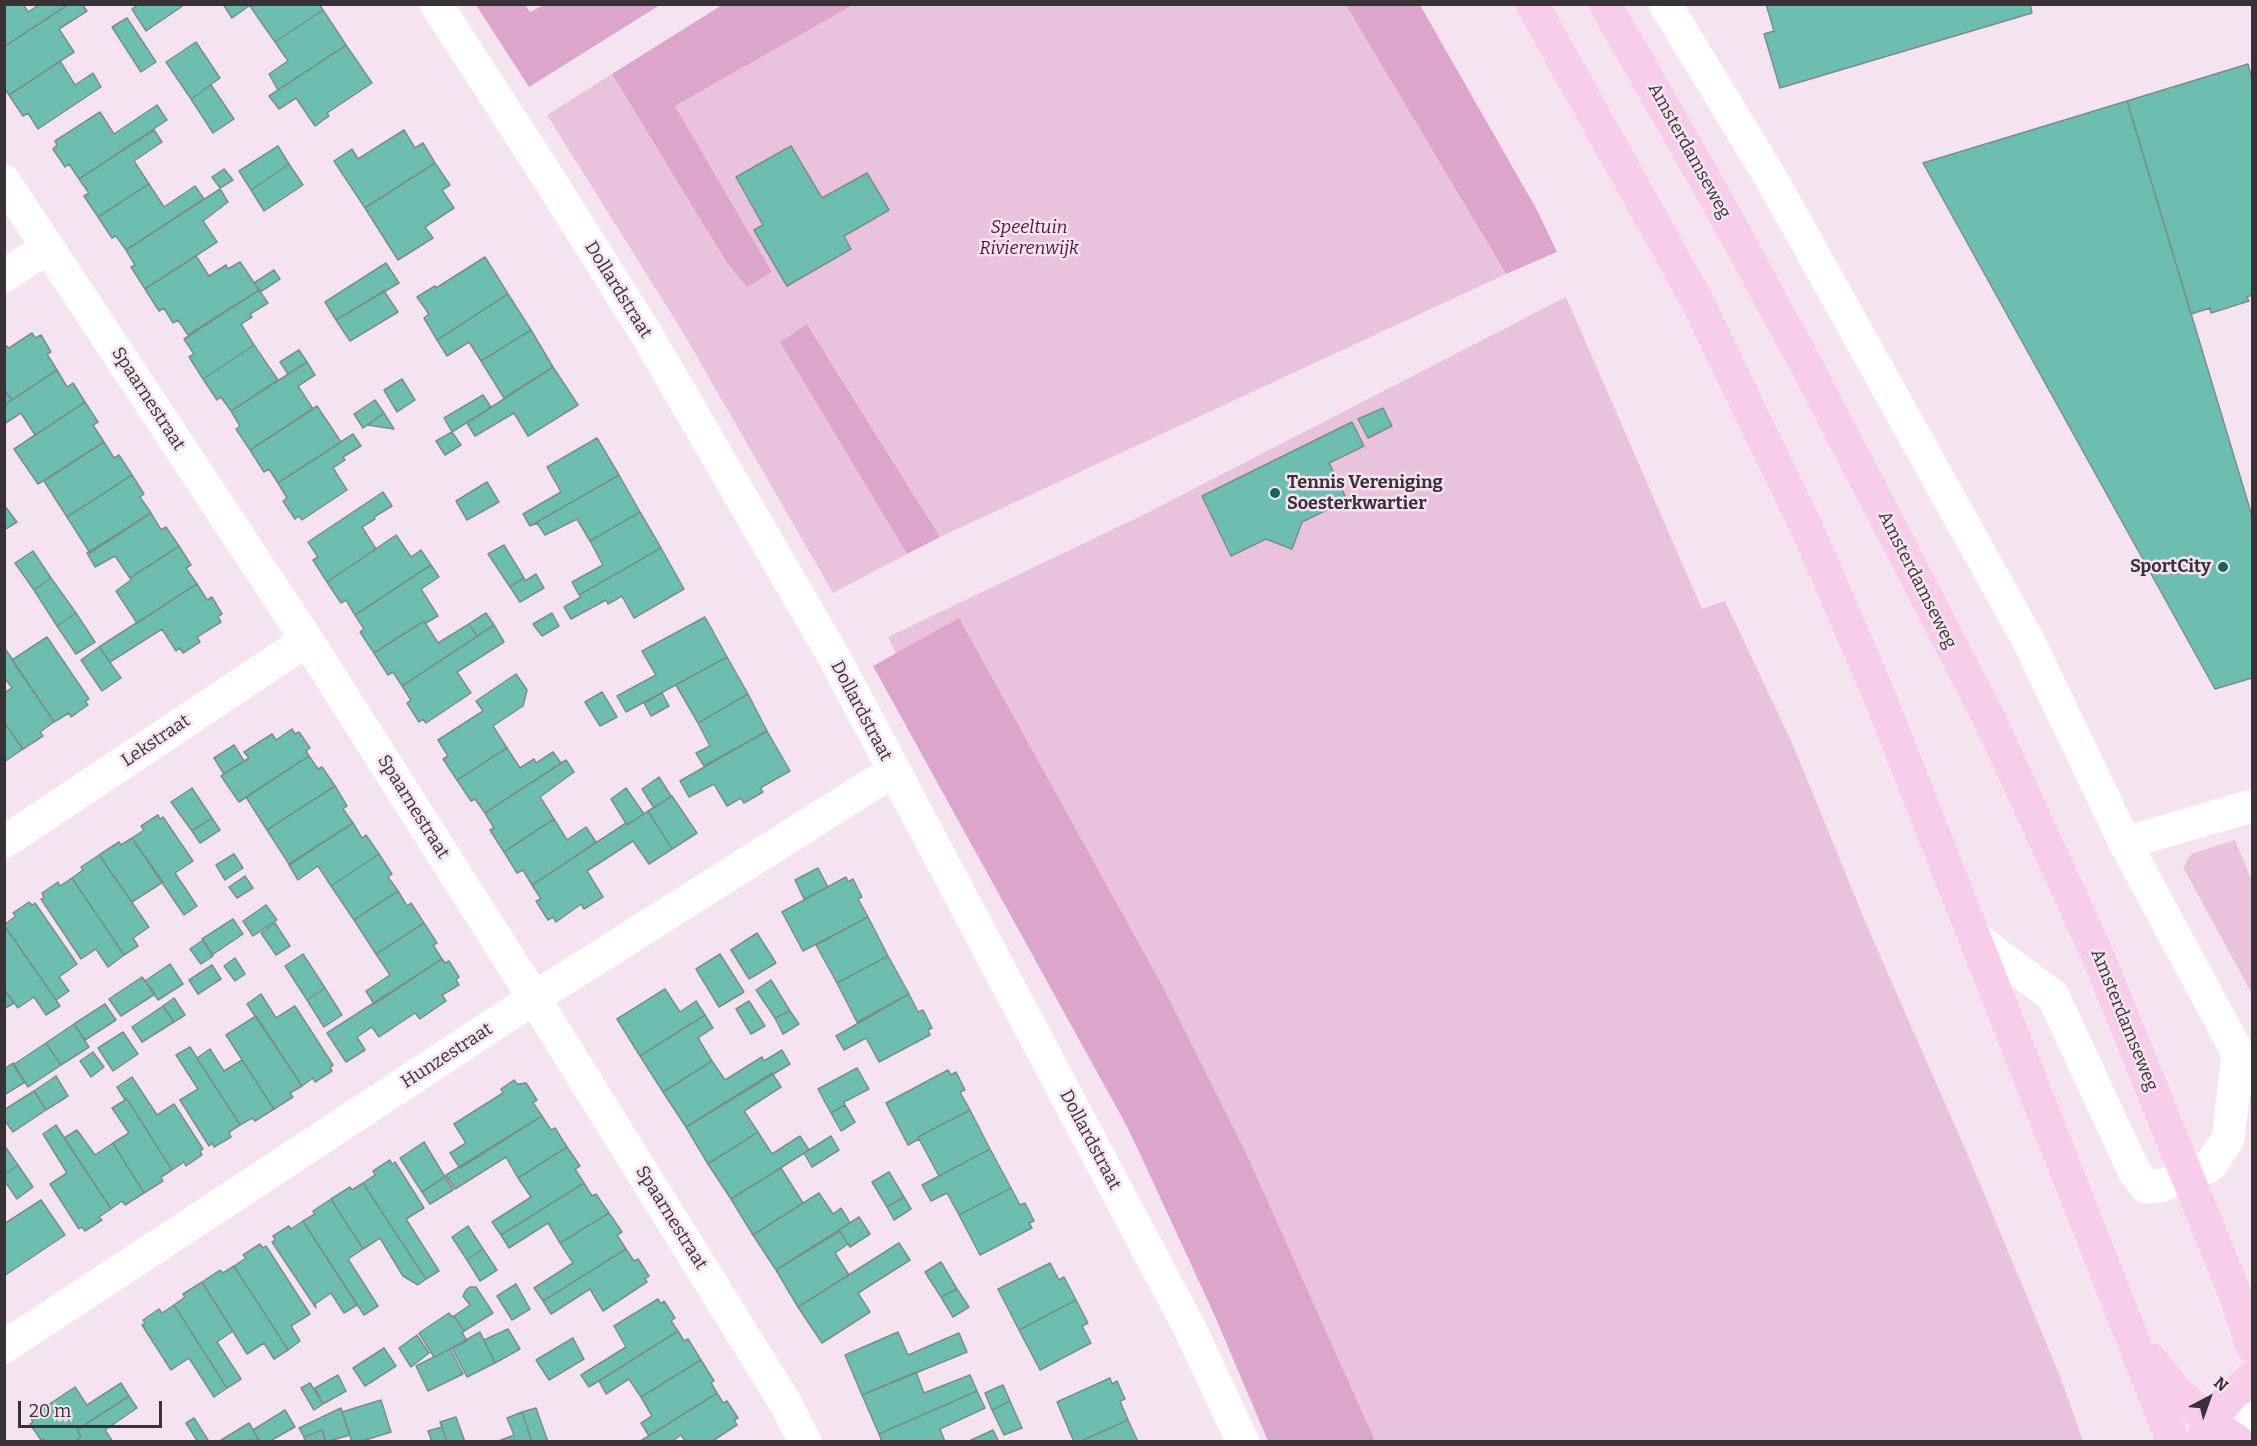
<!DOCTYPE html>
<style>
body{margin:0}
#map{position:relative;width:2257px;height:1446px;overflow:hidden;background:#f5e4f0;font-family:Bitter,serif}
canvas{display:block}
.frame{position:absolute;inset:0;border:6px solid #383136;pointer-events:none}
.north{position:absolute;left:2179px;top:1368px;width:60px;height:60px;-webkit-text-stroke:4px #f5e4f0;paint-order:stroke;rotate:41deg;font-size:16px;font-weight:700;line-height:24px;text-align:center;color:#383136}
.north::after{content:'';display:block;margin:auto;width:21px;height:27px;background:#383136;clip-path:polygon(50% 0,100% 100%,50% 72%,0 100%)}
.scale{position:absolute;left:18px;top:1401px;width:144px;height:27px;box-sizing:border-box;border:3px solid #383136;border-top:0;padding-left:8px;font-size:18px;line-height:21px;white-space:nowrap;color:#383136;-webkit-text-stroke:4px #f5e4f0;paint-order:stroke}
</style>
<div id="map">
<canvas width="2257" height="1446"></canvas>
<div class="frame"></div>
<div class="north">N</div>
<div class="scale">20 m</div>
</div>
<script>
const g = document.querySelector('canvas').getContext('2d');
g.lineJoin = 'round';
function fillPath(path, color) { g.fillStyle = color; g.fill(path, 'evenodd'); }
const shape = rows => new Path2D(rows.map(r => 'M' + r).join(''));
function trace(path, color, width, dash) { g.strokeStyle = color; g.lineWidth = width; g.lineCap = dash ? 'butt' : 'round'; g.setLineDash(dash || []); g.stroke(path); }
function drawText(font, color, halo, rows, align = 'center') {
  g.font = font + ' Bitter,serif'; g.lineWidth = 5; g.setLineDash([]); g.textBaseline = 'middle'; g.strokeStyle = halo; g.fillStyle = color; for (const [text, x, y, turn = 0] of rows) {
    g.save(); g.translate(x, y); g.rotate((+turn || 0) * Math.PI / 180); g.textAlign = isNaN(turn) ? turn : align; if (halo) g.strokeText(text, 0, 0); g.fillText(text, 0, 0); g.restore();
  }
}
fillPath(shape([
 [853,5,1346,5,1506,274,940,537,808,325,780,342,907,554,833,593,684,334,547,115,612,74,725,260,772,272,675,106],
 [1566,297,1702,609,1725,601,1792,743,1870,933,1970,1160,2060,1376,2083,1441,1280,1441,888,637,1143,515],
 [2235,840,2252,881,2252,994,2183,867,2191,854]
]), '#e9c2de');
fillPath(shape([
 [476,5,525,5,530,12,544,5,660,5,529,87],
 [722,5,853,5,675,106,772,272,747,287,725,260,612,74],
 [1346,5,1420,5,1537,210,1557,252,1506,274],
 [807,324,940,537,907,554,780,342],
 [959,618,1164,989,1245,1151,1375,1441,1268,1441,1214,1314,1129,1130,873,666]
]), '#dca5cc');
const building = shape([
 [4,4,23,4,28,12,40,4,69,4,4,47,4,4],
 [69,4,82,4,87,11,59,29,74,52,9,95,4,88,4,47,69,4],
 [139,4,184,4,184,5,146,31,132,9,139,4],
 [223,4,252,4,232,18,223,4],
 [252,4,319,4,323,10,275,42,250,6,252,4],
 [1766,4,2030,4,2032,13,1780,88,1764,34,1774,31,1766,4],
 [323,10,346,45,278,90,269,74,288,61,275,42,323,10],
 [127,18,156,62,141,72,112,27,127,18],
 [196,42,220,78,191,99,166,62,196,42],
 [346,45,372,83,327,113,329,116,315,126,296,98,279,109,269,96,346,45],
 [60,61,75,85,93,73,101,87,38,129,28,113,23,116,9,95,60,61],
 [2248,64,2252,79,2252,295,2247,297,2249,301,2211,313,2210,308,2191,314,2127,101,2248,64],
 [211,85,234,119,213,133,191,99,211,85],
 [2127,101,2252,516,2252,678,2215,689,1923,163,2127,101],
 [157,105,167,120,79,179,69,164,65,167,53,149,57,145,55,141,100,112,114,134,157,105],
 [154,130,162,142,134,161,149,184,98,217,84,196,89,193,79,179,154,130],
 [404,130,415,148,423,143,435,163,365,208,334,161,352,149,358,159,404,130],
 [278,146,289,164,251,190,239,171,278,146],
 [791,146,822,198,867,173,889,210,844,236,851,249,787,286,754,230,763,225,736,177,791,146],
 [435,163,450,185,442,190,454,208,425,227,433,238,398,260,365,208,435,163],
 [289,164,303,185,264,211,251,190,289,164],
 [224,169,233,180,220,188,212,177,224,169],
 [149,184,164,207,195,186,204,199,126,250,116,236,112,238,98,217,149,184],
 [220,189,228,202,203,221,217,242,145,289,131,267,135,265,126,250,220,189],
 [196,256,209,276,226,265,228,269,240,262,259,290,188,335,178,320,173,323,164,308,159,311,145,289,196,256],
 [485,257,508,294,437,340,424,318,429,314,417,297,435,286,436,288,485,257],
 [386,263,399,283,336,320,325,302,386,263],
 [274,270,280,279,260,292,254,283,274,270],
 [259,290,268,303,250,314,252,317,241,324,254,345,203,379,189,357,194,354,184,339,259,290],
 [384,291,398,312,350,341,336,320,384,291],
 [508,294,531,330,481,361,469,342,447,356,437,340,508,294],
 [531,330,553,367,504,398,481,361,531,330],
 [32,333,35,338,41,335,51,352,47,354,57,370,12,400,4,389,4,344,9,348,32,333],
 [254,345,278,380,231,411,221,397,217,400,203,379,254,345],
 [299,350,307,362,288,374,280,362,299,350],
 [307,362,315,375,298,386,313,409,250,450,236,429,240,426,231,411,307,362],
 [553,367,578,405,528,436,514,413,475,436,467,423,553,367],
 [57,370,67,387,73,383,85,402,35,435,21,413,4,424,4,405,57,370],
 [402,379,415,400,397,412,384,390,402,379],
 [4,389,12,400,4,405,4,389],
 [483,395,491,407,452,432,444,418,483,395],
 [375,400,384,413,363,428,354,414,375,400],
 [85,402,98,422,93,425,104,442,38,484,14,449,85,402],
 [317,406,341,442,278,483,269,469,264,472,250,450,317,406],
 [1383,408,1392,426,1368,438,1358,419,1383,408],
 [384,413,394,429,368,425,384,413],
 [1352,422,1364,446,1329,463,1347,500,1302,522,1292,549,1266,539,1231,556,1202,496,1352,422],
 [452,432,461,445,445,455,436,441,452,432],
 [353,434,361,446,343,457,345,460,333,468,347,490,302,520,299,516,295,519,283,501,287,498,278,483,353,434],
 [597,438,619,475,530,526,523,514,561,492,547,467,597,438],
 [104,442,114,458,119,455,132,475,67,517,44,481,104,442],
 [132,475,144,494,140,497,151,513,90,553,67,517,132,475],
 [619,475,640,512,590,541,577,519,545,535,537,523,530,526,619,475],
 [487,482,499,502,467,520,456,501,487,482],
 [383,492,392,506,374,517,375,519,362,527,376,549,327,582,313,560,318,557,308,542,383,492],
 [4,505,17,522,4,530,4,505],
 [640,512,661,548,579,595,572,582,603,565,590,541,640,512],
 [151,513,161,530,166,527,179,546,130,578,115,556,95,567,87,553,151,513],
 [396,535,411,557,421,550,431,565,355,615,346,600,341,603,327,582,396,535],
 [504,545,524,578,510,587,488,554,504,545],
 [179,546,191,565,186,568,197,584,137,623,116,591,131,580,130,578,179,546],
 [661,548,684,589,634,618,622,596,608,604,606,600,571,619,564,607,581,597,579,595,661,548],
 [33,551,51,578,34,590,15,563,33,551],
 [431,565,439,577,421,589,438,616,426,623,424,621,374,653,360,632,364,629,355,615,431,565],
 [536,574,544,588,520,602,510,587,524,578,525,581,536,574],
 [51,578,76,613,57,626,34,590,51,578],
 [197,584,207,600,212,597,222,614,218,617,221,622,197,637,200,642,183,653,180,648,176,651,162,629,110,662,99,647,197,584],
 [76,613,95,642,76,654,57,626,76,613],
 [486,613,494,625,477,636,469,624,486,613],
 [552,613,559,626,542,636,533,624,552,613],
 [705,617,727,657,626,712,617,696,656,675,642,651,705,617],
 [424,621,438,643,469,624,477,636,402,686,393,672,388,675,374,653,424,621],
 [494,625,504,642,457,672,471,693,426,723,423,719,419,722,407,703,411,700,402,686,494,625],
 [47,637,89,699,85,701,88,705,71,717,69,713,54,722,12,660,47,637],
 [4,647,54,722,40,732,43,736,23,749,4,722,4,693,12,688,4,677,4,647],
 [99,647,121,678,102,691,81,660,99,647],
 [727,657,748,694,698,723,676,685,727,657],
 [516,674,527,690,523,706,493,726,507,748,457,780,443,759,448,756,438,740,483,711,476,701,516,674],
 [602,692,617,717,600,726,585,702,602,692],
 [662,693,669,706,651,716,644,703,662,693],
 [748,694,767,731,704,766,696,753,710,746,698,723,748,694],
 [4,722,23,749,4,762,4,722],
 [292,729,295,734,299,732,310,748,306,751,309,756,239,802,221,776,249,758,244,752,272,734,276,740,292,729],
 [767,731,790,771,760,788,763,792,744,803,741,798,727,806,714,784,689,797,680,781,767,731],
 [234,745,244,761,224,774,214,758,234,745],
 [507,748,520,768,534,759,536,763,553,752,561,763,485,813,475,799,471,801,457,780,507,748],
 [309,756,318,769,322,767,335,786,267,830,246,797,309,756],
 [566,760,574,772,540,797,554,819,504,852,490,830,494,828,485,813,566,760],
 [659,777,671,796,654,808,642,789,659,777],
 [335,786,347,806,343,809,353,823,289,864,267,830,335,786],
 [192,788,212,818,192,831,171,802,192,788],
 [626,788,644,814,627,825,611,799,626,788],
 [672,796,697,833,672,849,648,811,672,796],
 [648,811,672,849,649,864,633,841,587,871,603,897,584,909,581,904,556,922,553,917,548,920,536,901,541,899,532,885,626,823,627,825,648,811],
 [158,815,160,819,163,817,193,861,175,873,197,906,184,915,132,838,144,830,141,826,158,815],
 [212,818,220,830,200,843,192,831,212,818],
 [554,819,567,840,586,827,596,842,532,885,523,870,517,873,504,852,554,819],
 [353,823,362,838,366,835,379,854,331,886,318,866,298,880,289,865,353,823],
 [132,838,163,882,132,902,99,855,119,842,121,845,132,838],
 [234,854,243,868,225,880,216,865,234,854],
 [379,854,392,874,388,877,398,891,354,920,331,886,379,854],
 [99,855,149,927,133,938,138,946,124,955,72,878,83,870,81,867,99,855],
 [818,868,828,887,804,899,795,880,818,868],
 [245,876,253,888,237,898,229,887,245,876],
 [846,877,848,882,853,879,862,897,858,899,868,917,803,951,782,912,846,877],
 [72,878,124,955,108,967,96,949,81,959,41,899,44,898,42,893,58,882,60,886,72,878],
 [398,891,407,906,411,903,424,923,376,954,354,920,398,891],
 [29,902,32,905,35,903,77,964,59,977,69,991,56,1000,4,925,16,916,13,913,29,902],
 [266,905,277,920,253,936,243,921,266,905],
 [868,917,888,956,837,983,816,945,868,917],
 [233,919,243,934,212,955,202,939,233,919],
 [275,923,290,946,276,955,261,933,275,923],
 [424,923,437,943,433,945,442,959,374,1004,366,991,390,975,376,954,424,923],
 [4,925,60,1006,46,1015,34,997,18,1008,4,989,4,925],
 [757,933,776,963,749,979,731,950,757,933],
 [203,940,213,956,201,964,190,949,203,940],
 [303,954,325,988,307,1000,285,966,303,954],
 [720,954,744,992,719,1007,696,969,720,954],
 [888,956,909,994,857,1022,837,983,888,956],
 [235,958,245,974,235,981,224,966,235,958],
 [442,959,445,963,449,961,459,977,456,980,459,985,442,995,446,1001,420,1019,415,1013,379,1037,372,1027,357,1037,365,1050,346,1062,327,1033,442,959],
 [170,964,183,984,158,1000,145,981,170,964],
 [212,965,221,979,198,994,189,980,212,965],
 [142,977,155,994,121,1016,109,999,142,977],
 [771,980,790,1011,775,1018,756,990,771,980],
 [325,988,342,1015,324,1027,307,1000,325,988],
 [4,989,14,1003,4,1009,4,989],
 [665,989,680,1012,696,1001,705,1015,640,1056,617,1019,665,989],
 [261,994,276,1018,295,1006,333,1065,330,1068,332,1071,315,1082,313,1078,302,1086,247,1004,261,994],
 [909,994,918,1012,923,1010,932,1028,928,1030,930,1035,879,1062,866,1038,844,1050,836,1036,909,994],
 [174,998,185,1015,174,1022,163,1006,174,998],
 [749,1001,765,1026,751,1034,736,1009,749,1001],
 [105,1004,116,1020,85,1040,74,1024,105,1004],
 [163,1006,174,1022,142,1042,132,1027,163,1006],
 [790,1011,799,1024,783,1034,775,1018,790,1011],
 [705,1015,713,1028,698,1038,712,1061,663,1092,640,1056,705,1015],
 [256,1016,302,1086,290,1093,293,1097,274,1109,226,1035,256,1016],
 [74,1024,89,1047,61,1065,46,1043,74,1024],
 [123,1032,138,1054,113,1071,98,1048,123,1032],
 [46,1043,61,1065,28,1087,13,1065,46,1043],
 [190,1047,240,1125,229,1132,231,1137,214,1147,212,1143,209,1146,180,1100,198,1089,176,1055,190,1047],
 [210,1049,224,1071,242,1060,274,1109,255,1121,252,1118,240,1125,197,1058,210,1049],
 [782,1050,790,1064,686,1127,663,1092,712,1061,725,1080,762,1057,764,1061,782,1050],
 [93,1052,104,1067,91,1077,80,1061,93,1052],
 [13,1063,25,1082,4,1095,4,1069,13,1063],
 [857,1068,869,1089,844,1102,845,1105,831,1113,818,1089,857,1068],
 [948,1070,951,1075,956,1072,965,1090,960,1092,970,1110,918,1137,919,1139,908,1145,886,1103,948,1070],
 [772,1073,781,1087,744,1111,758,1132,708,1164,686,1127,772,1073],
 [56,1076,68,1096,46,1110,34,1091,56,1076],
 [132,1077,157,1115,174,1104,203,1149,200,1151,202,1155,186,1166,184,1162,172,1170,127,1099,125,1100,117,1087,132,1077],
 [514,1080,517,1084,526,1083,537,1100,533,1103,542,1116,460,1168,450,1153,466,1143,454,1124,503,1093,501,1089,514,1080],
 [34,1091,46,1110,13,1132,4,1119,4,1110,34,1091],
 [127,1099,172,1170,161,1177,163,1181,144,1193,113,1143,129,1133,112,1108,127,1099],
 [845,1105,855,1122,841,1131,831,1113,845,1105],
 [970,1110,990,1149,939,1176,918,1137,970,1110],
 [542,1116,551,1130,555,1128,567,1147,518,1178,506,1157,455,1189,446,1175,542,1116],
 [56,1125,111,1209,99,1217,102,1220,85,1231,82,1227,79,1229,50,1184,67,1173,43,1134,56,1125],
 [77,1130,95,1155,113,1143,144,1193,125,1205,122,1201,111,1209,64,1138,77,1130],
 [758,1132,772,1154,800,1136,809,1150,731,1199,708,1164,758,1132],
 [831,1136,839,1150,812,1167,804,1153,831,1136],
 [424,1142,445,1177,422,1192,400,1158,424,1142],
 [4,1145,18,1165,4,1175,4,1145],
 [567,1147,580,1166,575,1169,584,1183,501,1235,492,1222,531,1197,518,1178,567,1147],
 [990,1149,1011,1188,959,1215,947,1193,931,1201,922,1185,990,1149],
 [390,1160,392,1164,395,1162,424,1208,406,1219,439,1271,426,1279,363,1183,375,1175,373,1171,390,1160],
 [18,1165,33,1187,17,1199,4,1180,4,1175,18,1165],
 [781,1168,803,1203,753,1235,731,1199,781,1168],
 [889,1172,904,1197,887,1207,872,1182,889,1172],
 [445,1177,453,1190,430,1204,422,1192,445,1177],
 [363,1183,426,1279,418,1285,403,1276,380,1238,363,1249,331,1199,350,1187,352,1190,363,1183],
 [584,1183,592,1196,596,1194,609,1213,560,1243,548,1223,509,1248,501,1235,584,1183],
 [1011,1188,1020,1205,1025,1203,1034,1221,1029,1223,1032,1228,980,1255,959,1215,1011,1188],
 [819,1193,833,1214,841,1208,850,1223,776,1270,753,1235,819,1193],
 [904,1197,911,1209,894,1220,887,1207,904,1197],
 [331,1199,363,1249,348,1259,378,1306,364,1315,303,1221,315,1214,313,1211,331,1199],
 [41,1200,65,1235,4,1276,4,1224,41,1200],
 [609,1213,622,1232,617,1235,626,1249,543,1301,534,1288,573,1263,560,1243,609,1213],
 [859,1217,870,1234,850,1247,839,1230,859,1217],
 [303,1221,357,1305,344,1313,331,1293,315,1304,316,1308,272,1242,275,1240,273,1236,289,1226,291,1229,303,1221],
 [468,1226,483,1249,467,1260,452,1237,468,1226],
 [840,1231,848,1244,835,1253,849,1275,798,1307,776,1270,840,1231],
 [899,1243,910,1260,858,1293,870,1312,822,1343,798,1307,899,1243],
 [260,1244,263,1248,266,1246,310,1314,291,1326,300,1341,288,1350,234,1266,246,1258,243,1255,260,1244],
 [483,1249,497,1270,480,1281,467,1260,483,1249],
 [626,1249,634,1261,638,1259,649,1276,645,1279,647,1282,603,1311,590,1289,551,1314,543,1301,626,1249],
 [941,1262,957,1289,941,1297,925,1272,941,1262],
 [1050,1263,1059,1280,1064,1277,1076,1300,1019,1330,998,1289,1050,1263],
 [234,1266,288,1350,274,1359,264,1343,247,1354,202,1282,220,1270,223,1273,234,1266],
 [202,1282,233,1331,217,1342,241,1379,227,1388,174,1305,185,1297,183,1294,202,1282],
 [516,1284,530,1309,512,1320,497,1296,516,1284],
 [470,1287,476,1287,493,1313,464,1331,454,1316,470,1305,463,1296,466,1290,470,1287],
 [957,1289,969,1307,953,1317,941,1297,957,1289],
 [658,1299,661,1304,664,1301,675,1318,671,1321,678,1331,589,1387,581,1375,626,1347,614,1326,658,1299],
 [1076,1300,1088,1323,1082,1326,1091,1343,1040,1370,1019,1330,1076,1300],
 [174,1305,227,1388,214,1397,189,1358,171,1370,142,1325,145,1323,143,1320,159,1309,162,1313,174,1305],
 [449,1313,452,1317,454,1316,464,1331,462,1332,467,1341,434,1357,419,1333,449,1313],
 [508,1329,520,1349,495,1363,484,1340,508,1329],
 [678,1331,684,1341,688,1339,701,1360,641,1397,629,1379,606,1394,599,1381,678,1331],
 [480,1332,495,1363,467,1377,452,1348,480,1332],
 [898,1332,908,1355,959,1333,967,1352,862,1395,845,1355,898,1332],
 [417,1335,429,1353,411,1367,399,1348,417,1335],
 [573,1338,584,1359,549,1380,536,1360,573,1338],
 [384,1348,396,1366,365,1386,353,1368,384,1348],
 [450,1349,463,1374,428,1391,416,1366,450,1349],
 [701,1360,714,1381,711,1383,717,1393,649,1436,641,1423,652,1416,641,1397,701,1360],
 [916,1372,924,1393,970,1375,977,1391,879,1434,862,1395,916,1372],
 [338,1375,346,1391,323,1404,315,1388,338,1375],
 [1110,1378,1112,1384,1117,1381,1125,1399,1120,1401,1128,1420,1079,1442,1074,1442,1057,1402,1110,1378],
 [121,1383,129,1396,77,1430,81,1437,74,1442,46,1442,44,1439,41,1440,30,1424,33,1422,30,1417,75,1387,87,1405,121,1383],
 [310,1383,323,1404,314,1410,301,1388,310,1383],
 [1003,1385,1010,1401,992,1410,985,1393,1003,1385],
 [977,1391,985,1408,940,1429,945,1442,882,1442,879,1434,977,1391],
 [717,1393,723,1403,727,1401,738,1418,734,1420,737,1425,711,1442,686,1442,681,1435,671,1442,639,1442,717,1393],
 [129,1396,137,1408,105,1430,113,1442,74,1442,81,1437,77,1430,129,1396],
 [381,1400,391,1432,359,1442,352,1442,342,1412,381,1400],
 [1010,1401,1022,1428,1004,1435,992,1410,1010,1401],
 [341,1408,350,1435,326,1442,322,1430,304,1437,299,1428,341,1408],
 [536,1408,548,1442,532,1442,522,1412,536,1408],
 [285,1410,295,1427,268,1442,260,1442,253,1430,285,1410],
 [522,1412,532,1442,496,1442,514,1435,507,1418,522,1412],
 [456,1417,465,1442,447,1442,440,1422,456,1417],
 [194,1418,208,1440,206,1442,198,1442,186,1423,194,1418],
 [1128,1420,1138,1442,1079,1442,1128,1420],
 [249,1423,259,1440,218,1442,249,1423],
 [442,1427,447,1442,432,1442,428,1431,442,1427],
 [322,1430,326,1442,305,1442,304,1437,322,1430],
 [993,1430,999,1442,967,1442,993,1430]
]);
fillPath(building, '#6dbeb1');
trace(building, '#798e8a', 1.5);
trace(shape([
 [436,4,544,171,645,332,834,657,1190,1329,1243,1442],
 [1665,4,1772,180,2028,640,2125,843,2252,1079],
 [4,181,307,640,534,998,786,1404,805,1442],
 [4,276,48,247],
 [4,842,307,640],
 [2125,843,2248,807],
 [1974,937,2053,996,2134,1171,2146,1187,2160,1186,2210,1166,2228,1139,2238,1055],
 [4,1347,534,998,893,771],
 [2248,1442,2252,1416]
]), '#fff', 33);
trace(shape([
 [1532,4,1696,299,1809,533,1879,695,2173,1442],
 [1605,4,1720,206,1811,374,1989,718,2098,956,2235,1294,2252,1346],
 [2151,1360,2175,1390,2210,1422,2238,1442],
 [2202,1441,2210,1422,2231,1396,2252,1378]
]), '#f8cdec', 33);
for (const [x, y, r, color] of [
 [1275,493,6,"#186359"],
 [2223,567,6,"#186359"]
]) { const dot = new Path2D(); dot.arc(x, y, r, 0, 2 * Math.PI); g.fillStyle = color; g.fill(dot); trace(dot, '#f5e4f0', 2); }
drawText('18px', '#383136', '#f5e4f0', [
 ["Amsterdamseweg",1689,151,61],
 ["Dollardstraat",618,290,58],
 ["Spaarnestraat",148,399,57],
 ["Amsterdamseweg",1917,580,63],
 ["Dollardstraat",861,711,62],
 ["Lekstraat",156,741,-34],
 ["Spaarnestraat",413,807,58],
 ["Amsterdamseweg",2124,1020,68],
 ["Hunzestraat",447,1056,-33],
 ["Dollardstraat",1090,1140,62],
 ["Spaarnestraat",671,1218,58]
]);
drawText('italic 18px', '#511144', '#f5e4f0', [
 ["Speeltuin",1029,228],
 ["Rivierenwijk",1029,249]
]);
drawText('bold 18px', '#383136', '#f5e4f0', [
 ["Tennis Vereniging",1287,483],
 ["Soesterkwartier",1287,504],
 ["SportCity",2211,567,"right"]
], 'left');
</script>
